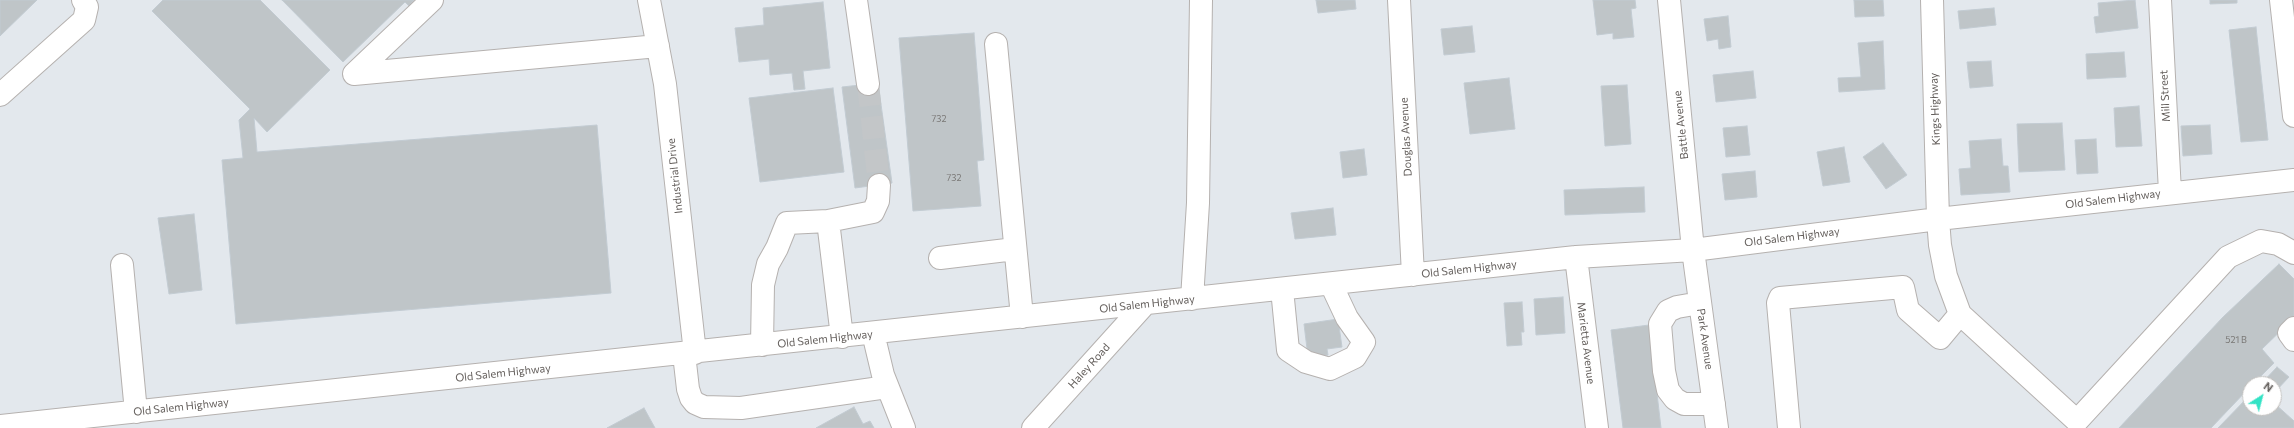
<!DOCTYPE html>
<style>
body{margin:0}
#map{position:relative;width:2294px;height:428px;overflow:hidden;background:#e3e8ed;font-family:Commissioner,sans-serif}
canvas{display:block}
.north{position:absolute;left:2242px;top:376px;width:40px;height:40px;box-sizing:border-box;background:#fff;border:1px solid #c1bfbd;border-radius:50%;rotate:36deg;font-size:11px;font-weight:700;line-height:16px;text-align:center;color:#635e5b}
.north::after{content:'';display:block;margin:auto;width:14px;height:18px;background:#33e3c5;clip-path:polygon(50% 0,100% 100%,50% 72%,0 100%)}
</style>
<div id="map">
<canvas width="2294" height="428"></canvas>
<div class="north">N</div>
</div>
<script>
const g = document.querySelector('canvas').getContext('2d');
g.lineJoin = 'round';
function fillPath(path, color) { g.fillStyle = color; g.fill(path, 'evenodd'); }
const shape = rows => new Path2D(rows.map(r => 'M' + r).join(''));
function trace(path, color, width, dash) { g.strokeStyle = color; g.lineWidth = width; g.lineCap = dash ? 'butt' : 'round'; g.setLineDash(dash || []); g.stroke(path); }
function drawText(font, color, halo, rows, align = 'center') {
  g.font = font + ' Commissioner,sans-serif'; g.lineWidth = 3; g.setLineDash([]); g.textBaseline = 'middle'; g.strokeStyle = halo; g.fillStyle = color; for (const [text, x, y, turn = 0] of rows) {
    g.save(); g.translate(x, y); g.rotate((+turn || 0) * Math.PI / 180); g.textAlign = isNaN(turn) ? turn : align; if (halo) g.strokeText(text, 0, 0); g.fillText(text, 0, 0); g.restore();
  }
}
const building = shape([
 [0,0,37,0,0,36,0,0],
 [163,0,260,0,330,70,267,132,254,118,257,152,597,125,611,293,236,324,222,160,243,158,239,120,250,109,152,11,163,0],
 [282,0,414,0,409,6,405,2,343,62,282,0],
 [1316,0,1355,0,1356,9,1318,13,1316,0],
 [1593,0,1635,0,1636,8,1631,9,1634,37,1613,39,1613,33,1597,35,1593,0],
 [1854,0,1883,0,1884,16,1855,17,1854,0],
 [2135,0,2138,28,2096,33,2094,17,2099,16,2098,3,2135,0],
 [2210,0,2237,0,2237,3,2210,4,2210,0],
 [823,2,830,68,803,71,805,89,794,90,792,73,770,75,769,59,739,62,735,28,764,25,763,8,823,2],
 [1994,8,1996,25,1960,29,1958,11,1994,8],
 [1728,16,1731,47,1719,49,1718,39,1707,41,1704,19,1728,16],
 [1472,26,1475,52,1444,55,1441,29,1472,26],
 [2256,27,2268,140,2241,142,2229,30,2256,27],
 [974,33,984,160,977,161,981,206,913,211,899,38,974,33],
 [1883,41,1885,89,1839,92,1838,78,1861,77,1858,43,1883,41],
 [2124,52,2126,77,2087,79,2086,54,2124,52],
 [1991,61,1993,86,1970,88,1967,62,1991,61],
 [1753,71,1756,98,1716,102,1713,75,1753,71],
 [1509,78,1515,129,1470,134,1464,83,1509,78],
 [878,83,892,183,855,188,842,87,878,83],
 [1627,85,1631,144,1605,146,1601,86,1627,85],
 [833,88,844,172,760,182,749,98,833,88],
 [2139,106,2142,146,2116,147,2114,108,2139,106],
 [2062,123,2065,170,2019,172,2017,124,2062,123],
 [2210,125,2212,154,2183,156,2181,126,2210,125],
 [1747,126,1750,155,1726,157,1723,128,1747,126],
 [2001,139,2003,166,2008,166,2010,192,1961,195,1959,169,1971,168,1969,141,2001,139],
 [2096,139,2098,173,2077,174,2075,140,2096,139],
 [1883,143,1907,175,1886,189,1863,157,1883,143],
 [1844,147,1850,182,1823,186,1817,152,1844,147],
 [1364,149,1367,175,1343,178,1340,152,1364,149],
 [1755,171,1757,197,1725,200,1722,174,1755,171],
 [1644,187,1645,212,1565,215,1564,190,1644,187],
 [1333,208,1336,235,1295,239,1291,213,1333,208],
 [194,214,202,290,169,294,158,218,194,214],
 [2279,264,2294,279,2294,318,2262,349,2274,363,2253,384,2250,384,2250,387,2211,428,2119,428,2223,317,2279,264],
 [1563,297,1565,333,1536,335,1534,299,1563,297],
 [1522,302,1524,332,1521,332,1522,345,1507,346,1504,303,1522,302],
 [1338,319,1342,347,1327,349,1328,355,1308,357,1304,324,1338,319],
 [1649,325,1661,428,1623,428,1611,330,1649,325],
 [2277,367,2289,377,2274,393,2274,384,2261,384,2277,367],
 [2250,395,2250,408,2274,408,2274,403,2294,421,2294,428,2218,428,2250,395],
 [854,407,863,424,870,421,874,428,816,428,854,407],
 [644,408,655,428,607,428,644,408]
]);
fillPath(building, '#bfc5c8');
trace(building, '#c2cbd2', 1);
trace(shape([
 [868,84,879,185]
]), '#c3c6c8', 22, [22, 11]);
const minor = shape([
 [432,0,354,74,658,46],
 [649,0,665,84,695,353],
 [856,0,868,84],
 [1399,0,1413,275],
 [1669,0,1693,250,1717,428],
 [1932,0,1938,219,1940,245,1946,276,1960,314,2077,421,2228,257,2261,241,2278,244,2294,253],
 [2160,0,2170,192],
 [2281,0,2294,116],
 [996,44,1022,317],
 [0,95,84,20,87,7,83,0],
 [828,221,873,212,878,201,879,185],
 [1576,257,1597,428],
 [940,258,1015,249],
 [122,265,136,412],
 [1282,289,1288,350,1306,362,1330,369,1355,357,1364,342,1347,318,1331,284],
 [1192,299,1198,203,1201,0],
 [1700,303,1677,307,1668,311,1660,324,1664,371,1668,390,1675,399,1684,404,1714,404],
 [2294,328,2289,333,2294,340],
 [873,333,883,375,904,428],
 [762,345,763,285,768,264,777,248,787,223,828,221,842,337],
 [684,354,688,389,691,398,695,403,704,407,741,408,887,387],
 [0,426,1576,257,1693,250,1938,219,2294,180],
 [1033,428,1145,304],
 [1789,428,1778,303,1780,298,1903,287,1908,310,1940,338,1960,314]
]);
trace(minor, '#b5b1af', 24);
trace(minor, '#fff', 22);
drawText('9px', '#7a7876', null, [
 ["732",939,119],
 ["732",954,178],
 ["521 B",2236,340]
]);
drawText('11px', '#635e5b', '#fff', [
 ["Mill Street",2165,96,-93],
 ["Kings Highway",1935,109,-92],
 ["Battle Avenue",1681,125,-96],
 ["Douglas Avenue",1406,137,-93],
 ["Industrial Drive",675,176,-96],
 ["Old Salem Highway",2113,199,-7],
 ["Old Salem Highway",1792,237,-7],
 ["Old Salem Highway",1469,269,-6],
 ["Old Salem Highway",1147,304,-6],
 ["Old Salem Highway",825,339,-6],
 ["Park Avenue",1705,339,82],
 ["Marietta Avenue",1586,343,83],
 ["Haley Road",1089,366,-48],
 ["Old Salem Highway",503,373,-6],
 ["Old Salem Highway",181,407,-6]
]);
</script>
